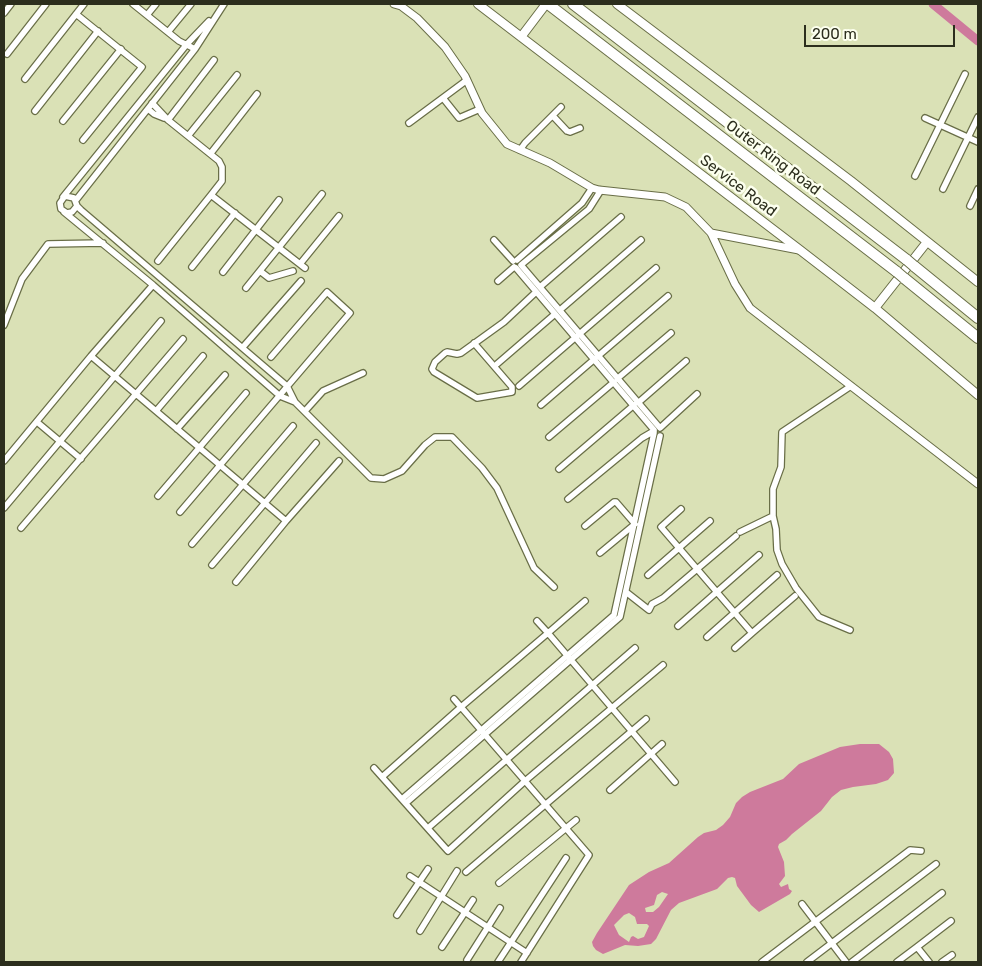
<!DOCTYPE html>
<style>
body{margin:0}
#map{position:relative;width:982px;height:966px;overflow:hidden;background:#dae1b6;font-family:Rubik,sans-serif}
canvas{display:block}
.frame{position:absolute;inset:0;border:5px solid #2c2e1d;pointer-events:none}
.scale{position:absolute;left:804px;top:25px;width:151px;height:22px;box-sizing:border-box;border:2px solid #2c2e1d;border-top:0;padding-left:6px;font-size:15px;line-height:18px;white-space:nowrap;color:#2c2e1d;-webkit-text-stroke:4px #fcffee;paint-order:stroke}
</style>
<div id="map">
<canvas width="982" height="966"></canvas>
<div class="frame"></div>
<div class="scale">200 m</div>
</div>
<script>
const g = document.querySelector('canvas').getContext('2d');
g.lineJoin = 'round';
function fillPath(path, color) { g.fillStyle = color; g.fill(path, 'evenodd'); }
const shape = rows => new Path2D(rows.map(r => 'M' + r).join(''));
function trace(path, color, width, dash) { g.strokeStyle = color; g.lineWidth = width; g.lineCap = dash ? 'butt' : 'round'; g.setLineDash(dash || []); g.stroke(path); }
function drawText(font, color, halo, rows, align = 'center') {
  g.font = font + ' Rubik,sans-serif'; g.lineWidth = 5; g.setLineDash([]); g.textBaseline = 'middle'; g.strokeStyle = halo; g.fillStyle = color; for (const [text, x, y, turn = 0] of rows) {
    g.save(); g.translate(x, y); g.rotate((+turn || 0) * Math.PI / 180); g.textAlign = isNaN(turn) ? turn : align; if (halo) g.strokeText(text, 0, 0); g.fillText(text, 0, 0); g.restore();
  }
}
fillPath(shape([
 [860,744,879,744,889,752,893,759,894,773,888,780,876,784,853,787,841,790,832,797,821,811,792,834,786,840,779,844,778,847,784,862,785,876,779,884,781,887,788,884,789,889,792,891,790,894,759,912,751,905,737,886,735,878,732,877,728,878,717,889,679,903,671,910,656,939,651,944,638,946,625,945,603,954,596,950,593,946,592,942,597,933,629,885,649,872,669,863,698,837,704,833,716,830,723,825,730,817,736,803,742,797,750,792,783,779,799,764,840,747],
 [662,892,668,894,659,907,653,912,646,912,645,908,654,905,657,895],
 [629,913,635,917,637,924,647,924,649,926,644,937,638,939,633,936,631,937,629,942,619,935,614,925,624,915]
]), '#ce7a9c');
trace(shape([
 [933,4,978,41]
]), '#ce7a9c', 9);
const minor = shape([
 [133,4,179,41,195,49],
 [4,13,11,4],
 [76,14,142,67,83,140],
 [147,15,156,4],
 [168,32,191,4],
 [7,54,46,4],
 [25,79,84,4],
 [443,98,459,118,480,109],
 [152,103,168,120,219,161,222,167,222,181,211,195,305,268],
 [148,109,154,114,164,118],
 [35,111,98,31],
 [553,116,567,131,570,132,580,128],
 [925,118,978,142],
 [168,120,214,60],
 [63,121,121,49],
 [409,123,467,80],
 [188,136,237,75],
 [520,150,525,143,561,107],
 [211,153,257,94],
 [915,176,965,74],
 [943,189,978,117],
 [601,190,589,209,521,265,660,428,697,394],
 [63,197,187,44,209,21],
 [76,200,195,49,224,4],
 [77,206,72,212,67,213,61,209,60,203,65,196,74,198,77,206,81,210,287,386,295,402],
 [970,206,978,189],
 [64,212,153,285,280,396,295,402,371,478,384,479,402,471,425,445,435,437,452,437,482,468,497,488,534,568,554,587],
 [494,240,513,261],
 [517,260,582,203,592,188],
 [158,261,211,195],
 [300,264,339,216],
 [192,267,235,213],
 [516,268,654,430],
 [260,271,269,278,293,271],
 [223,272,279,200],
 [498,281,514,267],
 [540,287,621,217],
 [246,288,322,194],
 [560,310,641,240],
 [4,325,22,279,48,244,103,243],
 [474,343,512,387,512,392,477,398,434,372,432,369,435,362,445,353,447,352,457,354,461,353,504,322,536,292],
 [243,347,301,281],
 [91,356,286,521],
 [497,364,555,314],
 [618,378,671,333],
 [519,386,656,268],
 [639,402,686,361],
 [541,405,668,296],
 [156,411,203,356],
 [305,411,323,391,363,373],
 [37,422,81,459],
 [177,429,225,375],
 [549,437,614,382],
 [4,461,91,356,153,285],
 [559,469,634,405],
 [158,496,246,393],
 [568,499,642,438,654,431],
 [4,508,161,321],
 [681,509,661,527,752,633,795,596],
 [180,512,350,313,327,292,271,357],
 [773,516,776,529,777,550,782,564,796,588,819,617,850,630],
 [585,526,614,502,616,502,635,524,600,553],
 [21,528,183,339],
 [740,532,773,516,773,489,781,467,782,432,851,386],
 [192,544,293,426],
 [212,565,316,443],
 [648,575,710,521],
 [236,582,286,521,339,461],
 [626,592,649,610,652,604,663,598,736,536],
 [537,621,548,633,585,601],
 [678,626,759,555],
 [707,637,777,575],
 [735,648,752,633],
 [374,768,448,851,525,781,461,707,548,633,675,782],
 [382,777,461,707,454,699],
 [610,790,662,744],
 [402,799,614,615,654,433],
 [406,803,620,617,660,436],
 [428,828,635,648],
 [466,872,646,719],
 [410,876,527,953],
 [499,883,576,820],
 [802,904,846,962],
 [397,915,428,869],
 [420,931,457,871],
 [442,947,473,900],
 [917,947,951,921],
 [467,960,500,908],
 [498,962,566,858],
 [521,962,589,855,525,781,663,665],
 [762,962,910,850,921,851],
 [807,962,936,864],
 [852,962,942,893],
 [897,962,917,947,929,962],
 [942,962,952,955]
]);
const tertiary = shape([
 [394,4,401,6,417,18,445,47,465,76,482,113,507,144,550,163,592,188,599,190,665,197,686,207,711,233,735,284,750,308,978,484],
 [711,233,799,250]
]);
const secondary = shape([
 [478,4,800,250,875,308,978,395],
 [617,4,851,181,978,282],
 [521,37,546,4],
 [875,308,927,242]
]);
const motorway = shape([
 [548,4,897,272],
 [573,4,907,260],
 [914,266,978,318],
 [904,278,978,338]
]);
trace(minor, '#696e47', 8);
trace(tertiary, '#696e47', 9);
trace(secondary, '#696e47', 10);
trace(motorway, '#696e47', 12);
trace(minor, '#fff', 5.5);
trace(tertiary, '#fff', 7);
trace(secondary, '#fff', 8);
trace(motorway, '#fff', 10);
const motorwayBridge = shape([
 [907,260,914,266],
 [897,272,904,278]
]);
trace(motorwayBridge, '#696e47', 12, []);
trace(motorwayBridge, '#fff', 10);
drawText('15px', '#2c2e1d', '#fcffee', [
 ["Outer Ring Road",773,158,37],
 ["Service Road",738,186,37]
]);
</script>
